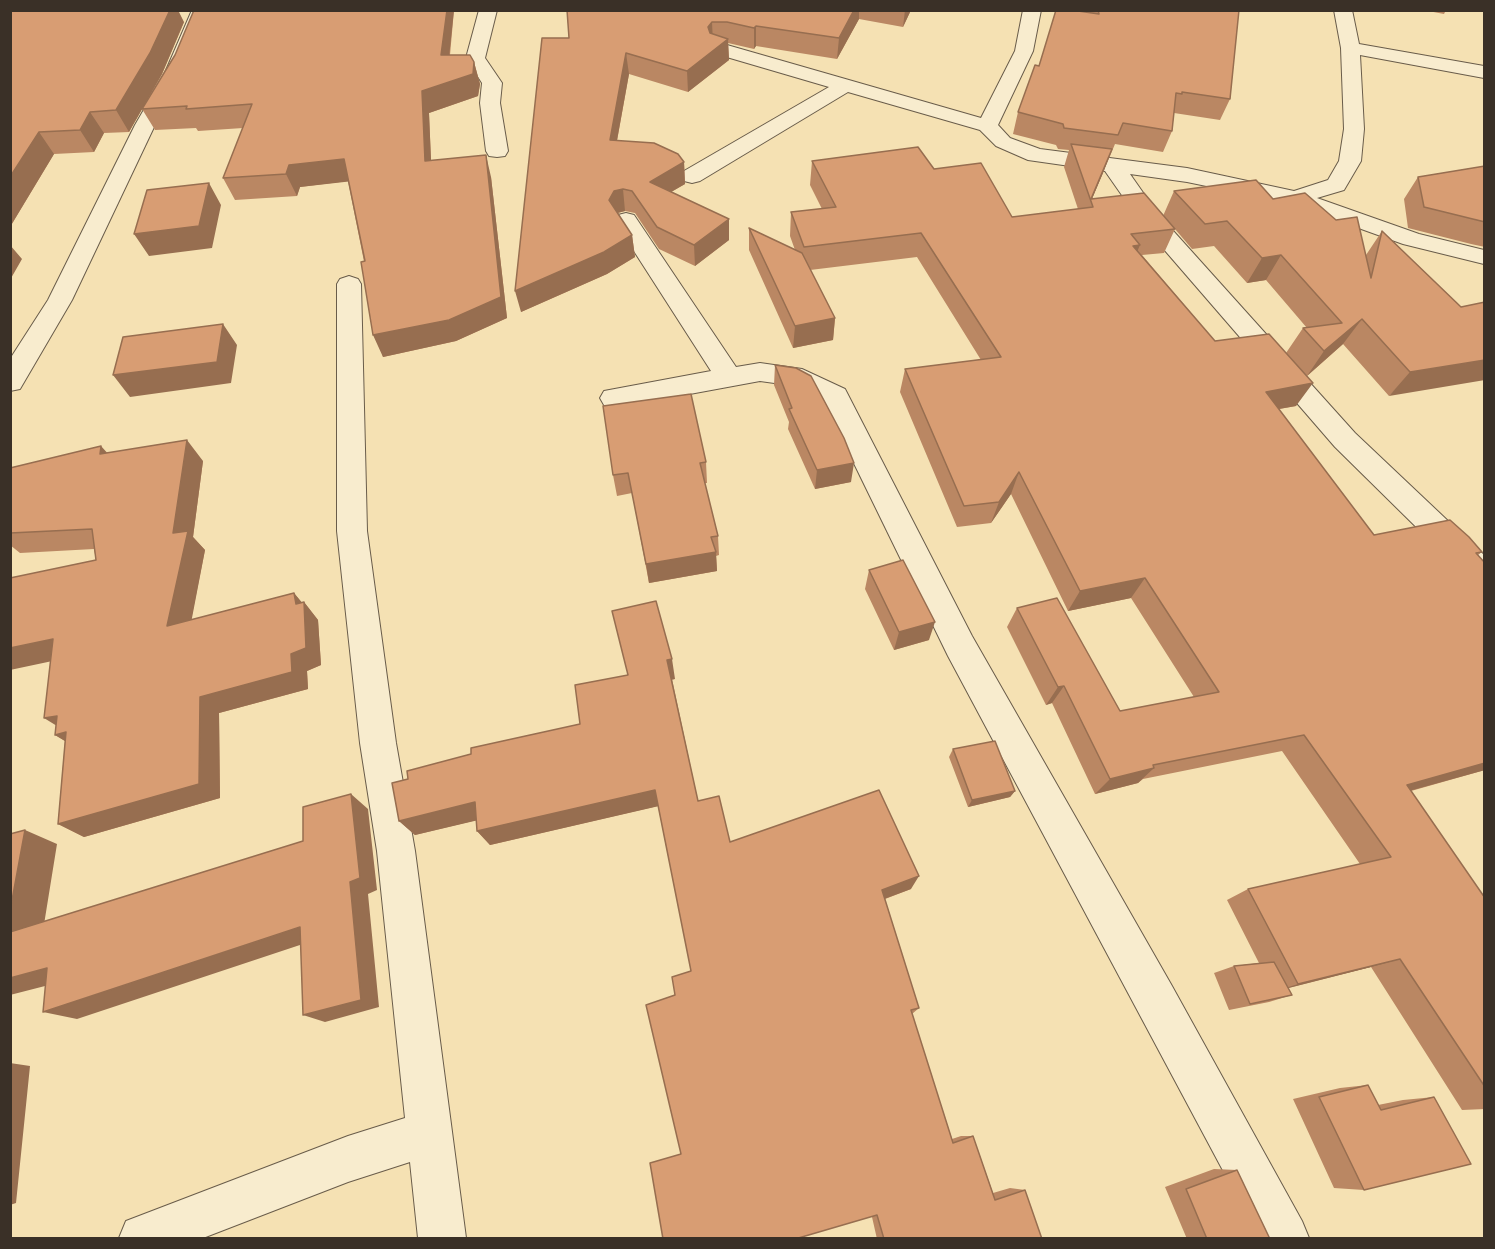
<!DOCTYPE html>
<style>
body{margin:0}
#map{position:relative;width:1495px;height:1249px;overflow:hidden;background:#f5e1b3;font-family:Cardo,serif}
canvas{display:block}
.frame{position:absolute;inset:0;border:12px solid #3a3027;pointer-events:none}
</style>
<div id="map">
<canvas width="1495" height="1249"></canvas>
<div class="frame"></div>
</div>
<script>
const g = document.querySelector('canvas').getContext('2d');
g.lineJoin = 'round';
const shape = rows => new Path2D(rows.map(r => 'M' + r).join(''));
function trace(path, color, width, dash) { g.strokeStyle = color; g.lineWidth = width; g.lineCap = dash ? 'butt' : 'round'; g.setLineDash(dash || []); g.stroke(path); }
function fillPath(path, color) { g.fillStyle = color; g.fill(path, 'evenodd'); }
const minor = shape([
 [192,10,210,10,184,75,155,125,72,300,20,389,10,391,10,359,48,300,135,125,164,75,192,10],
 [479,10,497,10,485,58,502,83,500,103,508,151,505,156,497,157,489,156,486,151,480,103,482,83,466,58,479,10],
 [1023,10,1041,10,1033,51,998,125,1010,138,1040,149,1187,168,1294,191,1328,180,1339,161,1344,129,1341,48,1334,10,1352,10,1359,44,1484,66,1484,78,1360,55,1364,129,1361,161,1344,190,1317,198,1419,234,1484,250,1484,264,1403,244,1289,203,1187,182,1130,174,1158,214,1355,433,1484,555,1484,587,1473,583,1335,447,1142,224,1105,171,1028,160,996,146,980,130,848,92,700,181,692,183,684,181,681,176,684,171,829,87,713,53,711,49,713,45,727,45,981,118,1015,51,1023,10],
 [626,213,634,215,736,367,760,363,802,369,845,389,972,636,1172,986,1302,1221,1309,1238,1259,1238,948,656,824,402,796,386,760,381,614,408,604,405,600,398,604,391,711,371,614,220,618,215,626,213],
 [349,276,358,279,361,284,367,531,396,743,415,851,466,1238,418,1238,410,1162,348,1182,203,1238,119,1238,126,1221,348,1136,405,1118,377,851,360,743,337,531,337,284,340,279,349,276]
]);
trace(minor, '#695c4a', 2);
fillPath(minor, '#f8ecce');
fillPath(shape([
 [10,10,184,22,162,74,129,132,104,133,94,152,54,154,10,227],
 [454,10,450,55,474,62,480,84,478,96,429,113,431,161,491,177,507,318,456,341,383,357,348,181,300,187,297,196,235,200,223,178,243,128,198,131,196,128,155,130,142,109],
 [567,10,911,10,903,27,859,19,837,59,756,46,754,49,728,43,729,60,688,92,629,74,617,141,684,162,685,184,671,192,729,240,695,266,659,249,635,213,625,211,618,213,632,235,635,257,607,274,521,312,569,38],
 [1088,10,1239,10,1230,99,1220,120,1174,113,1172,131,1163,152,1115,144,1110,156,1092,199,1163,216,1174,191,1273,199,1366,255,1382,231,1461,307,1485,302,1389,396,1343,344,1307,376,1296,406,1279,409,1374,535,1482,552,1478,555,1485,770,1411,791,1485,899,1485,1109,1462,1110,1371,967,1288,988,1292,995,1269,1002,1229,1010,1214,973,1234,966,1259,963,1227,900,1248,889,1360,864,1282,751,1143,779,1138,783,1095,794,1052,703,1046,705,1007,627,1017,608,1120,711,1194,697,1131,598,1068,611,1011,494,991,523,957,527,900,392,905,369,981,360,917,257,810,270,835,318,833,340,793,348,749,250,749,228,795,250,790,236,791,212,822,209,810,185,812,161,934,169,1012,217,1078,209,1064,167,1069,150,1058,149,1056,145,1013,134,1018,112,1039,66,1088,13],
 [1175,229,1192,249,1214,246,1247,283,1266,280,1307,328,1303,328,1286,353,1215,341,1142,255,1164,253],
 [1423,10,1446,10,1444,14],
 [1485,166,1485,247,1471,244,1408,228,1404,199,1418,177],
 [775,365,851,482,815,489,788,429,789,422,774,385],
 [107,453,203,461,193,537,205,550,191,620,294,593,302,603,304,602,318,620,321,665,307,671,308,689,219,713,220,798,84,837,58,824,65,741,55,735,96,560,94,549,20,553,10,545,10,468],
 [706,462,707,483,705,483,718,536,719,555,716,556,717,571,649,583,632,493,617,496,613,475],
 [869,570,929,640,894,650,865,589],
 [672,679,698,801,730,842,911,889,885,899,919,1008,912,1014,952,1139,961,1136,973,1136,993,1193,1010,1188,1025,1190,1042,1239,877,1239,872,1217,681,1154,675,995,691,971,658,806,490,845,477,831,477,820,415,835,399,821,408,779,580,724,575,685,675,679],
 [953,749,1015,791,1010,797,968,807,949,757],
 [1368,1085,1378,1105,1403,1100,1434,1097,1364,1190,1334,1188,1293,1099,1340,1088],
 [1214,1169,1237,1170,1270,1239,1187,1239,1165,1187]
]), '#ba8763');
fillPath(shape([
 [162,10,178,10,184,22,162,74,129,132,116,110],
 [447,10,454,10,447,76,441,55],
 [854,10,859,10,859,19,837,59,839,38],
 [905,10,911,10,903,27],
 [712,22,713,43,708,27],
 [756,26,756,46,754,49,754,28],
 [728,39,729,60,688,92,687,71],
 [626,53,629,74,613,162,610,140],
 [474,62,480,84,478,96,429,113,432,183,425,161,422,91],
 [90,112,104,133,94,152,80,130],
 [39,132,54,154,10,227,10,177],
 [1112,149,1103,173,1091,201,1091,199],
 [486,155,491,177,507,318,456,341,383,357,373,335],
 [344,159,353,181,300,187,297,196,286,174,289,165],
 [684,162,685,184,652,203,650,182],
 [209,183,221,205,212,248,149,256,134,234],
 [623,189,625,211,617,213,609,200,614,191],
 [729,219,729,240,695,266,694,245],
 [632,235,635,257,607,274,521,312,515,291],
 [10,245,22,259,10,280],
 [1140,245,1130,268,1133,246],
 [1281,255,1266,280,1247,283,1262,258],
 [835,318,833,340,793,348,795,326],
 [1362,319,1343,344,1307,376,1324,351],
 [223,324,237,345,231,383,130,397,113,375],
 [1485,360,1485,380,1389,396,1410,372],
 [1313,383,1296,406,1250,414,1266,392],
 [187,440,203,461,193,537,205,550,187,644,167,626,173,533],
 [101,446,120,467,100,454],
 [854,463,851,482,815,489,817,470],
 [1019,472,1011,494,991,523,999,502],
 [716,552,717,571,649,583,646,564],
 [1145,578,1131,598,1068,611,1080,591],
 [294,593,304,605,304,602,318,620,321,665,307,671,308,689,219,713,220,798,84,837,58,824,200,697,291,654,296,604],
 [935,622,929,640,894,650,899,632],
 [53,639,76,656,10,670,10,648],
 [672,659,675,679,671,680,667,660],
 [1064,686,1052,703,1046,705,1058,687],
 [57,716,70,734,44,718],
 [66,732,80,750,55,735],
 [1485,763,1485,770,1380,799,1407,785],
 [1154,768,1138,783,1095,794,1110,779],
 [655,790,659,806,490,845,477,831],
 [1015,791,1010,797,968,807,972,800],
 [351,794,368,809,377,890,368,894,379,1007,325,1022,303,1015,350,882],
 [475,802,487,818,415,835,399,821],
 [25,830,57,844,41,943,10,934,10,911],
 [919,876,911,889,876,902,882,890],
 [300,927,321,938,77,1019,43,1012],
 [1400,959,1371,967,1273,992,1298,984],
 [47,968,80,977,10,995,10,978],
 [10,1063,30,1066,16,1203,10,1205]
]), '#976e50');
const building = shape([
 [10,10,170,10,150,53,116,110,90,112,80,130,39,132,10,177,10,10],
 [194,10,447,10,441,55,470,55,474,62,473,74,422,91,425,161,486,155,501,297,449,320,373,335,361,262,365,261,344,159,289,165,286,174,223,178,252,104,186,109,187,106,142,109,175,55,194,10],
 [567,10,854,10,839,38,756,26,754,28,727,22,712,22,708,27,710,33,728,39,687,71,626,53,610,140,654,143,678,154,684,162,650,182,729,219,694,245,657,227,632,191,623,189,614,191,609,200,632,235,604,252,515,291,542,38,569,38,567,10],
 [1056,10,1071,10,1099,14,1098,10,1239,10,1230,99,1182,92,1182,94,1176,93,1172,131,1123,123,1118,135,1064,128,1063,124,1018,112,1035,65,1039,66,1056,10],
 [1071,144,1112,149,1091,199,1144,193,1175,229,1131,234,1140,245,1133,246,1215,341,1269,334,1313,383,1266,392,1374,535,1450,520,1469,537,1482,552,1476,553,1485,563,1485,763,1407,785,1485,898,1485,1087,1400,959,1298,984,1248,889,1391,857,1304,735,1153,765,1154,768,1110,779,1064,686,1058,687,1017,608,1057,598,1120,711,1219,692,1145,578,1080,591,1019,472,999,502,964,506,905,369,1001,357,921,233,804,247,791,212,836,207,812,161,918,147,934,169,981,163,1012,217,1093,207,1071,144],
 [1485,166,1485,222,1424,207,1418,177,1485,166],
 [1256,180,1273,199,1305,193,1336,220,1357,217,1371,278,1382,231,1461,307,1485,302,1485,360,1410,372,1362,319,1324,351,1303,328,1342,323,1281,255,1262,258,1227,221,1205,224,1174,191,1256,180],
 [209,183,199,226,134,234,147,190,209,183],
 [749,228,802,253,835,318,795,326,749,228],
 [223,324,217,362,113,375,123,337,223,324],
 [775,365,796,368,811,376,844,438,854,463,817,470,789,409,792,408,775,365],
 [691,394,706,462,700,463,718,536,711,537,716,552,646,564,628,473,613,475,603,406,691,394],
 [187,440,173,533,188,531,167,626,294,593,296,604,304,602,306,648,291,654,292,672,200,697,199,784,58,824,66,732,55,735,57,716,44,718,53,639,10,648,10,578,96,560,92,529,10,533,10,468,101,446,100,454,187,440],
 [903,560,935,622,899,632,869,570,903,560],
 [656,601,672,659,667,660,698,801,719,796,730,842,879,790,919,876,882,890,919,1008,911,1010,953,1143,973,1136,995,1200,1025,1190,1042,1239,884,1239,877,1215,795,1239,663,1239,650,1163,681,1154,646,1005,675,995,672,977,691,971,655,790,477,831,475,802,399,821,392,783,408,779,407,771,471,754,471,748,580,724,575,685,628,675,612,611,656,601],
 [995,741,1015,791,972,800,953,749,995,741],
 [351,794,360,878,350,882,361,1000,303,1015,300,927,43,1012,47,968,10,978,10,932,303,841,303,807,351,794],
 [25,830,10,911,10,834,25,830],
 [1274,962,1292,995,1250,1004,1234,966,1274,962],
 [1368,1085,1381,1110,1434,1097,1471,1164,1364,1190,1319,1097,1368,1085],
 [1237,1170,1270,1239,1207,1239,1186,1189,1237,1170]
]);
fillPath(building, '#d89d73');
trace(building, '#976e50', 1.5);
</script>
